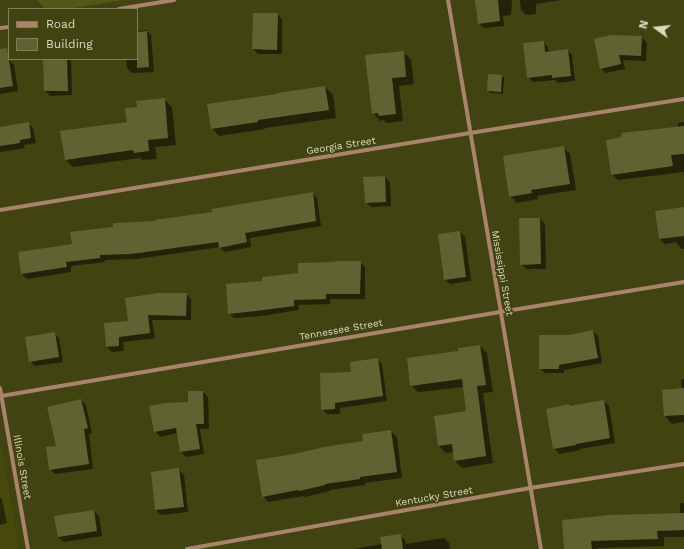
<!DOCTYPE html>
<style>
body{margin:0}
#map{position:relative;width:684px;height:549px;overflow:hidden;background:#414311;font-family:"Work Sans",sans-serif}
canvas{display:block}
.legend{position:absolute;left:8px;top:8px;width:130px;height:52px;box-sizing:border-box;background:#414311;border:1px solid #7e8057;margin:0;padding:5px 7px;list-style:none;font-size:12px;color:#d9dbc1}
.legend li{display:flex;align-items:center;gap:8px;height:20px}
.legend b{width:20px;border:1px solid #7e8057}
.north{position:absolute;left:636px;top:8px;width:40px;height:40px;-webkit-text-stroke:3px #414311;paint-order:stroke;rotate:285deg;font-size:11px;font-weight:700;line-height:16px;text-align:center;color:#d9dbc1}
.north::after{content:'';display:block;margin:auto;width:14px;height:18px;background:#d9dbc1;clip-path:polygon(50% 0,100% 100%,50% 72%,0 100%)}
</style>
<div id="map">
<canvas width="684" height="549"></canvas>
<ul class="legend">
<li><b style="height:5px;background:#aa836b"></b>Road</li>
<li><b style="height:11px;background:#606231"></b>Building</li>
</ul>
<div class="north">N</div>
</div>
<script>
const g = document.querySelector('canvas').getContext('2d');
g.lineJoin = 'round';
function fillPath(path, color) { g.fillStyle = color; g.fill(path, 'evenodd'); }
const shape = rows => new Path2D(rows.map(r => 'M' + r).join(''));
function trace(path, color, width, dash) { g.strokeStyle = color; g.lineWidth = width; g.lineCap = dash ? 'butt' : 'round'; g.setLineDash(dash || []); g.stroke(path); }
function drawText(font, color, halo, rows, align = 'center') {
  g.font = font + ' "Work Sans",sans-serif'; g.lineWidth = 3.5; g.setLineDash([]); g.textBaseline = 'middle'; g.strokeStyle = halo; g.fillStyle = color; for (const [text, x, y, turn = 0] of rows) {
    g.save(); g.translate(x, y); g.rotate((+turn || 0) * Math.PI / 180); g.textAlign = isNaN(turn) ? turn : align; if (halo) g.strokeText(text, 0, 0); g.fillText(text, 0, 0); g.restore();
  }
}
fillPath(shape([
 [0,441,19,549,0,549]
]), '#484a0c');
fillPath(shape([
 [37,0,123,0,68,9,45,9]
]), '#545716');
fillPath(shape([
 [476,0,512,0,511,15,503,16,504,26,484,28,478,23],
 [520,0,561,0,536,4,536,14,526,15,521,10],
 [277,14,282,19,282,54,258,54,253,49],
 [146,30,151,35,154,72,132,73,127,68,126,59,137,59,137,31],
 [642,37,647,43,646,61,623,60,625,69,606,73,601,68],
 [543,42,548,47,549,52,567,50,572,55,575,81,558,83,555,80,533,82,528,77],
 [403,52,411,59,414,84,399,86,403,121,387,123,384,120,380,121,373,113],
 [8,59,14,65,18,91,0,94,0,61],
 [44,59,71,59,72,95,50,96,45,91],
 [489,75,502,76,504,78,503,94,490,93,488,91],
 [325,87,333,95,336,118,265,128,265,129,219,136,212,128],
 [164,99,172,107,176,145,155,147,157,159,142,160,140,158,73,167,66,160,128,123,138,108],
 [684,122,684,172,618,180,612,174,678,128,678,123],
 [28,123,33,128,36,143,24,145,25,148,0,152,0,128],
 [564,148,570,154,576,190,537,196,538,199,517,203,510,196],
 [385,177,390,182,391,206,371,207,366,202],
 [312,193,317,198,321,226,250,238,251,247,225,252,220,247,137,259,105,260,105,262,71,266,71,272,27,279,22,274,73,245,156,222,213,213],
 [684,208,684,249,682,249,677,244,677,242,665,244,660,239],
 [540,219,545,224,546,269,526,269,521,264],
 [460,232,465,237,471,281,450,284,445,279],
 [360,262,365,267,365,299,330,299,330,304,298,305,299,310,261,316,234,318,229,313,263,282,299,274],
 [186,294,191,299,191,320,152,320,155,338,123,342,124,351,112,352,106,346,129,322],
 [593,331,598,336,602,363,564,370,564,373,545,373,540,368,569,336],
 [54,333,59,338,63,362,35,366,30,361],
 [480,346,487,353,493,392,483,393,493,463,462,468,455,461,454,452,446,453,439,446,467,412,464,387,418,392,411,385,459,352],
 [377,359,382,364,387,401,340,408,340,414,327,414,322,409,352,373],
 [684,379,684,422,672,424,665,416,682,389,681,380],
 [203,392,208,397,209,429,200,429,204,454,186,457,181,452,178,433,160,437,155,431],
 [81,400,86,405,92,433,89,434,93,469,55,474,50,469,57,447],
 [604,401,609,406,615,443,580,449,581,450,559,454,554,448,570,407],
 [391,431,397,437,402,478,365,483,365,485,330,490,330,491,305,497,304,496,268,502,263,496],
 [179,470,184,475,188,512,161,515,156,510],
 [0,497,2,499,7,523,0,525],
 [680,503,684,503,684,537,664,537,664,546,598,548,598,549,565,549,563,521,680,514],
 [94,511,99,516,102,536,64,542,58,537],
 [400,535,405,540,406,544,444,538,449,543,450,549,353,549,382,544]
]), '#0007');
fillPath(shape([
 [475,0,498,0,500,21,478,24],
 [253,13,278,13,277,50,252,49],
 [147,31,149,67,137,68,137,32],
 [610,35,642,36,641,56,619,55,621,64,600,69,594,39],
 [544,41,545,52,568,49,571,76,552,78,552,75,527,78,523,43],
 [7,48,13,86,0,88,0,49],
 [404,51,406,77,392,78,396,114,379,116,378,113,372,114,365,55],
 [43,59,67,59,68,91,44,91],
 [488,74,502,75,501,92,487,91],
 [325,86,329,110,258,120,258,122,211,129,207,104,277,94,277,93],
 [165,98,168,138,148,140,149,151,134,153,133,150,65,160,60,131,127,122,125,108,137,107,136,101],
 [29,122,31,138,20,140,20,143,0,146,0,127],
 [684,126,684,154,671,155,673,166,611,175,606,140,622,137,621,133],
 [564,146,570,184,531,190,532,193,509,197,503,156],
 [385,176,386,202,365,203,363,177],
 [313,192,316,221,245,233,247,242,219,248,218,242,131,254,100,255,100,258,66,262,67,267,21,274,18,252,72,244,70,232,113,227,113,223,155,221,155,220,212,212,212,209],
 [684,207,684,236,659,239,655,211],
 [519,218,540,218,541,264,520,265],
 [460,231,466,277,444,280,438,234],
 [335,261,361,261,360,294,326,294,326,299,294,300,294,306,256,311,228,314,226,284,262,281,262,277,298,273,298,263,335,262],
 [158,293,187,293,186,316,148,315,150,333,119,337,119,346,106,347,104,323,128,321,125,298],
 [593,330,598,358,559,365,559,369,539,369,539,335,569,335],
 [55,332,59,357,29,362,25,337],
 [480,345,486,385,477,386,486,456,454,461,452,444,438,446,434,416,466,411,462,379,410,386,407,358,458,351,458,348],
 [378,358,383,396,335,403,335,409,321,410,320,373,351,372,350,362],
 [684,388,684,415,664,416,662,390],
 [188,391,203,391,204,424,196,424,200,449,180,452,176,428,154,432,149,406,165,403,188,402],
 [81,399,88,428,84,429,89,464,49,470,46,447,56,446,47,407],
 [604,400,610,438,576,444,576,445,553,449,546,409,569,404,570,406],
 [391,430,397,472,360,477,360,479,325,484,325,485,299,491,298,490,262,497,256,460,294,454,324,447,363,441,362,434],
 [179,468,184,507,155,510,151,472],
 [94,510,97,531,58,537,54,516],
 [684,513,684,530,657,531,658,539,591,541,592,549,564,549,562,520,610,515],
 [401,534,403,549,382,549,380,537]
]), '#606231');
trace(shape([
 [448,0,541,549],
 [119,9,174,0],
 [0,28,9,27],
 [0,210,470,133,684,99],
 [0,388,28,549],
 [1,396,500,312,684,282],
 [187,549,530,488,684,464]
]), '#aa836b', 4);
drawText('10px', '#d9dbc1', '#414311', [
 ["Georgia Street",341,146,-9],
 ["Mississippi Street",502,273,80],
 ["Tennessee Street",341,330,-10],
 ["Illinois Street",22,467,80],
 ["Kentucky Street",434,497,-10]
]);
</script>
